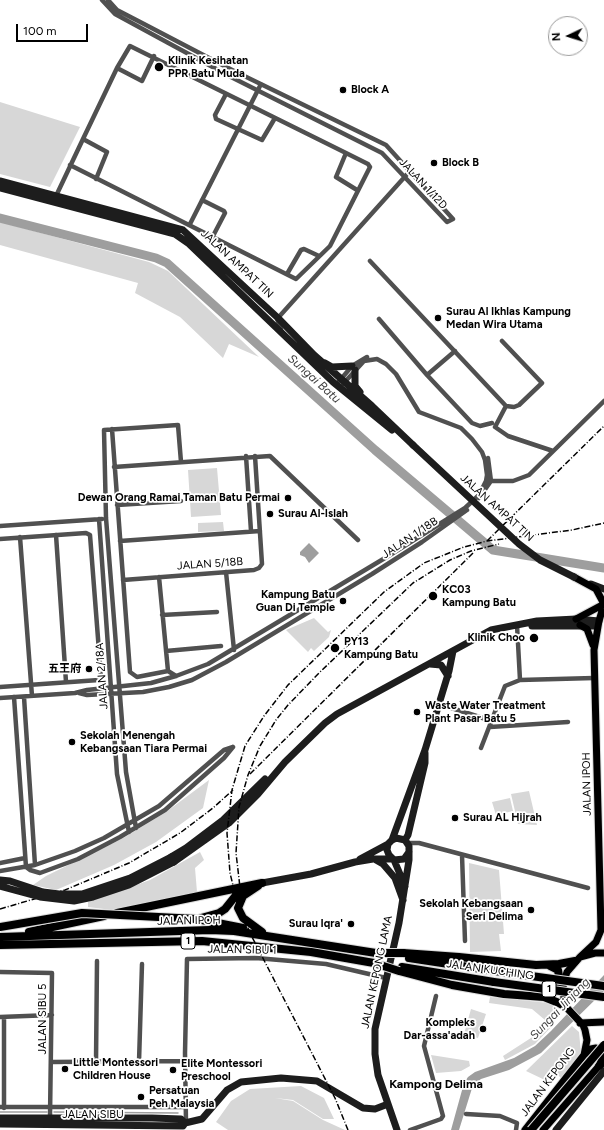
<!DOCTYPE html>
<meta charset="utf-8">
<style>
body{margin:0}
#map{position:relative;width:604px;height:1130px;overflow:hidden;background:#fff;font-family:Figtree,sans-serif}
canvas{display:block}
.north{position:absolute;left:548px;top:16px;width:40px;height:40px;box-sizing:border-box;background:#fff;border:1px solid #999;border-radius:50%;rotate:266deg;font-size:11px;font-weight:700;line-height:16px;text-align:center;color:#000}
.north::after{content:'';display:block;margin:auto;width:14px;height:18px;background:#000;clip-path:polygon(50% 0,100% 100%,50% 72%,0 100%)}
.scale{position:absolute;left:16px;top:24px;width:72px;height:18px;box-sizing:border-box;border:2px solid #000;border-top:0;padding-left:5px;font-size:12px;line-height:14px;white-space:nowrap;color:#000;-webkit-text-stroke:3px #fff;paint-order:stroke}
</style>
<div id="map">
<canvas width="604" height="1130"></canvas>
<div class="north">N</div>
<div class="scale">100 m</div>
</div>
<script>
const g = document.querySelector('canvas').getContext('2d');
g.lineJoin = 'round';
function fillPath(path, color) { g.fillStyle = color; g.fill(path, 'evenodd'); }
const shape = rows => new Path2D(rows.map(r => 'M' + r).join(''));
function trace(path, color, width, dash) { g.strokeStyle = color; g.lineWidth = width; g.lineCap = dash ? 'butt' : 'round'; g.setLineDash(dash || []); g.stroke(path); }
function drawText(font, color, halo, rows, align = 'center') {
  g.font = font + ' Figtree,"Noto Sans SC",sans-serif'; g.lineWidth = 3.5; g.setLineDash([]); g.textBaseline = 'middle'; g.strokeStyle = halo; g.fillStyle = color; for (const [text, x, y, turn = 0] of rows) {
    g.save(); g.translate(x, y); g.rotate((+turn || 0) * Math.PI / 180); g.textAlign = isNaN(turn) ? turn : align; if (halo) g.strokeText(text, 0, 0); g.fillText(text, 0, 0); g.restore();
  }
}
fillPath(shape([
 [0,102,80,127,50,187,0,174],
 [0,222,149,262,168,271,259,357,229,344,223,358,180,317,135,293,138,283,0,245],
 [217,468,221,515,191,517,188,470],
 [223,522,224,531,198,532,198,523],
 [314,618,328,632,331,630,329,637,314,651,311,648,308,652,286,630],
 [209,780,203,808,156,842,114,865,56,890,33,885,46,876,125,837,166,812],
 [529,791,537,825,518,824,511,794],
 [510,798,513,811,496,815,492,802],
 [200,852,204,860,195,868,197,892,112,910,88,907,88,902,150,880],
 [469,863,499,870,504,934,499,934,501,951,470,952],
 [490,997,549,1003,561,1013,556,1017,554,1024,535,1044,505,1060,503,1056,534,1036,545,1020,532,1009,489,1003],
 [471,1009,486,1014,478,1038,464,1034],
 [572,1026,579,1032,581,1053,561,1078,556,1073,547,1081,526,1071],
 [431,1055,469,1061,470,1066,461,1071,436,1073],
 [301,1086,324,1098,334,1119,323,1119,293,1100,275,1098,293,1101,323,1120,345,1130,228,1130,216,1122,231,1101,250,1089]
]), '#d7d7d7');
fillPath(shape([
 [309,543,319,553,309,563,305,557,300,555,300,552],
 [604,975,604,991,541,1053,509,1070,481,1079,473,1085,459,1130,451,1130,464,1083,468,1077,475,1072,514,1058,535,1046,551,1031]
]), '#9e9e9e');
trace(shape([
 [0,1112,47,1112],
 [54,1112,178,1113]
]), '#9e9e9e', 1.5);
trace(shape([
 [0,218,156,258,167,263,375,450,493,550,604,568]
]), '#9e9e9e', 9);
const primary = shape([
 [574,577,596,589,604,604],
 [576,619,604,604],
 [580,625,587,629,593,645],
 [580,957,596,942,601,930,594,650,599,621,604,604],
 [580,1023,604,1022],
 [584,1055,591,1049,596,1048,601,1052,601,1055],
 [525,1130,584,1055,587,1040,585,1030,583,1025,566,1007,564,998,563,984,567,972,580,957,595,953,604,953],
 [543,1130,599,1066,604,1054]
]);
const highway = shape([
 [258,886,243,896,238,908,243,918,262,932],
 [117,913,262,883],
 [201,918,219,913,225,909,241,889,246,887],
 [197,919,243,928],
 [29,932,104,916],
 [0,937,210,930,234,931,376,953],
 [0,945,202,941,311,952,374,963],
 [403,953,459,957,536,965,559,964,575,961],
 [409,958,495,971],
 [550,966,558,970,559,976,555,991,551,994],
 [402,967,494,982],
 [399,971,452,985,504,994,544,997,559,1003,566,1007],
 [599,1066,604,1061]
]);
trace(primary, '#dbdbdb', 9);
trace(highway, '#dbdbdb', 10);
trace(shape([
 [102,0,115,14,231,77,382,153,447,222,453,219,386,145,234,71,144,24,117,10,108,0],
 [117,68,142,81,154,56],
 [226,94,215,115,216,119,262,140,275,118],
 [83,139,107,152,96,179],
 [346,153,336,177,357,190],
 [56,196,83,139,117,68,130,46,346,153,368,164,370,167,330,246,296,279,70,165],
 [202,200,224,211,225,213,213,236],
 [190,224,261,84],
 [370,261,506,406,495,427,508,436,553,451],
 [287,274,301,250,304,249,319,256],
 [379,319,427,375,472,423,480,426,492,423],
 [281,329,277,319,410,171],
 [502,341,542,383,519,405,514,407,506,406],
 [427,375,455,351],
 [336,385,352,366,367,357],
 [112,429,130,672,137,677,168,671,176,676],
 [246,456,251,531],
 [114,467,270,456,358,540],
 [488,481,513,481,529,475,604,401],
 [479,498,491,481,488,458],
 [117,505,181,501],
 [99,519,117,774,129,832],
 [0,526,102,519],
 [56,535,66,682],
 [20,537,32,696],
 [0,539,86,533,90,535,101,677,99,680,0,687],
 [120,541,260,531],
 [226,572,234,650],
 [159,577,168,671],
 [123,580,254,570,259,568,262,564,255,456],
 [162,615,217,612],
 [517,625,520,680],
 [166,651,221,646],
 [79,693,87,695,143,692,169,687,192,680,226,662,372,574,422,542,467,510],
 [14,697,26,867],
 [24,697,35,865],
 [0,698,75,693,87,690,151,683,176,676,208,664,390,555,465,508,479,495,486,481,487,475,485,460,482,452,472,439,461,428,419,412,396,374,386,364,377,359,364,361,343,384],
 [439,704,492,721],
 [490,727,568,722],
 [481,748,505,686,520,680,594,678],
 [136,828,126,772,106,518,104,430,178,425,181,462],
 [407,843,419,843,588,888],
 [462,855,465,941],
 [0,863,25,858],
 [26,867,30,870,40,873,78,859,120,837,165,810,224,758,233,747],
 [0,871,35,865,75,851,104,838,159,806,224,750,233,747],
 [0,972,52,973,50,1117],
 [0,1017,52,1015],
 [52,1062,185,1061],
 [96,1062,97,961],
 [139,1062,142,964],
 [0,1107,185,1107],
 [4,1108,4,1017],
 [466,1114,500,1116,517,1123,516,1130],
 [186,1123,185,1053,187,959,256,958,326,964,386,978],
 [410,1130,441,1119,443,1116,424,1046,436,996]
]), '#505050', 4.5);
trace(shape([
 [0,181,183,230,278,318,314,355,372,406,413,445],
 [0,188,175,234,188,243,333,382,392,430],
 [325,363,332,367,352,366],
 [355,370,355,386,360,392],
 [591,584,604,589],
 [532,626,597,626],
 [430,664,441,665,448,676],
 [392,840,425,750,449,671,453,651],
 [405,840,408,835,425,763,425,753],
 [171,857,186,848,223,820,265,779],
 [360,859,388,844],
 [376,860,383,864,395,878,403,900],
 [394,860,405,886],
 [174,862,229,823,258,794,285,762,325,723,337,714,491,630,537,621,576,619,599,621],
 [262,883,311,874,355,862,373,859,392,859],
 [0,1118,152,1118,181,1119,185,1123],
 [0,1124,183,1126,185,1123,202,1119,227,1090,241,1082,281,1078,317,1081,363,1108,375,1109,388,1104],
 [397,1130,378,1075,375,1054,375,1029,399,923,409,860,409,846,405,840,396,838,392,840,388,844,387,850,389,855,394,860,404,859,409,852],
 [556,1130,604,1071]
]), '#1d1d1d', 7);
trace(primary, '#000', 7);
trace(highway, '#000', 8);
trace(shape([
 [487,541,604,426],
 [250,774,473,553],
 [241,896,236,853,239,807,248,775,260,746,276,720,288,705,319,673,413,583,450,560,471,551,499,544],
 [0,909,65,890,129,863,180,833,213,808,233,790],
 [348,1130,335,1098,251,935,238,906,230,873,227,833,232,790,245,746,264,716,288,685,384,592,424,563,464,547,487,541,572,530,604,523]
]), '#000', 1.5, [6, 2, 1, 2]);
const highwayBridge = shape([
 [0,927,82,913,197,919],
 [376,953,403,953],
 [374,963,399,971],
 [495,971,604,986],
 [494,982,604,997],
 [531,1130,604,1045]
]);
trace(highwayBridge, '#dbdbdb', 10, []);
trace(shape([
 [413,445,519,544,540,560,574,577],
 [0,880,10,881,43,892,59,894,82,894,130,878,171,857],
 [0,886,40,897,74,901,93,897,129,885,174,862]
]), '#1d1d1d', 7);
trace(highwayBridge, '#000', 8);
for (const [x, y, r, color] of [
 [159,67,5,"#000"],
 [343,90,4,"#000"],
 [434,163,4,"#000"],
 [438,318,4,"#000"],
 [288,498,4,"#000"],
 [270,514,4,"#000"],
 [433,596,5,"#000"],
 [343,601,4,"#000"],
 [534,638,5,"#000"],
 [335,648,5,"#000"],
 [89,669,4,"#000"],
 [417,712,4,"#000"],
 [72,742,4,"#000"],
 [455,818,4,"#000"],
 [531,910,4,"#000"],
 [351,924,4,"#000"],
 [483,1029,4,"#000"],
 [65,1069,4,"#000"],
 [173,1070,4,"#000"],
 [141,1097,4,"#000"]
]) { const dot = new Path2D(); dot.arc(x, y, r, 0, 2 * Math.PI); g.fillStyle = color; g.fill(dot); trace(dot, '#fff', 1.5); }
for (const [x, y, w] of [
 [188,941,14],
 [549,989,14]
]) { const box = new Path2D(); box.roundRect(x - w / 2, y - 8, w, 16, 3); g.fillStyle = '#fff'; g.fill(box); trace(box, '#000', 1); }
drawText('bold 10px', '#000', null, [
 ["1",188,941],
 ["1",549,989]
]);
drawText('bold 11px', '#000', '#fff', [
 ["Klinik Kesihatan",168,61],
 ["PPR Batu Muda",168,74],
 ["Block A",351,90],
 ["Block B",442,163],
 ["Surau Al Ikhlas Kampung",446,312],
 ["Medan Wira Utama",446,325],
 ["Dewan Orang Ramai Taman Batu Permai",280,498,"right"],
 ["Surau Al-Islah",278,514],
 ["KC03",442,590],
 ["Kampung Batu",442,603],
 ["Kampung Batu",335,595,"right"],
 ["Guan Di Temple",335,608,"right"],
 ["Klinik Choo",525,638,"right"],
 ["PY13",344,642],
 ["Kampung Batu",344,655],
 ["五王府",81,669,"right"],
 ["Waste Water Treatment",425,706],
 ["Plant Pasar Batu 5",425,719],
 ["Sekolah Menengah",80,736],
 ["Kebangsaan Tiara Permai",80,749],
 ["Surau AL Hijrah",463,818],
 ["Sekolah Kebangsaan",523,904,"right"],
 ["Seri Delima",523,917,"right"],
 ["Surau Iqra'",343,924,"right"],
 ["Kompleks",475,1023,"right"],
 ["Dar-assa'adah",475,1036,"right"],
 ["Little Montessori",73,1063],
 ["Children House",73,1076],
 ["Elite Montessori",181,1064],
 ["Preschool",181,1077],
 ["Persatuan",149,1091],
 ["Peh Malaysia",149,1104]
], 'left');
drawText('11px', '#000', '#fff', [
 ["JALAN 1/12D",423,184,47],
 ["JALAN AMPAT TIN",237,264,43],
 ["JALAN AMPAT TIN",497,508,42],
 ["JALAN 1/18B",410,538,-34],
 ["JALAN 5/18B",210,564,-4],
 ["JALAN 2/18A",102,676,-94],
 ["JALAN IPOH",587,784,-91],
 ["JALAN IPOH",189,921,-1],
 ["JALAN SIBU 1",242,950,1],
 ["JALAN KUCHING",490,970,8],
 ["JALAN KEPONG LAMA",377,972,-78],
 ["JALAN SIBU 5",43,1019,-90],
 ["JALAN KEPONG",548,1082,-53],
 ["JALAN SIBU",93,1115]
]);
drawText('italic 12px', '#3f3f3f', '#fff', [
 ["Sungai Batu",314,379,42],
 ["Sungai Jinjang",560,1009,-46]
]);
drawText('bold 12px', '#000', '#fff', [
 ["Kampong Delima",436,1084]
]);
</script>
